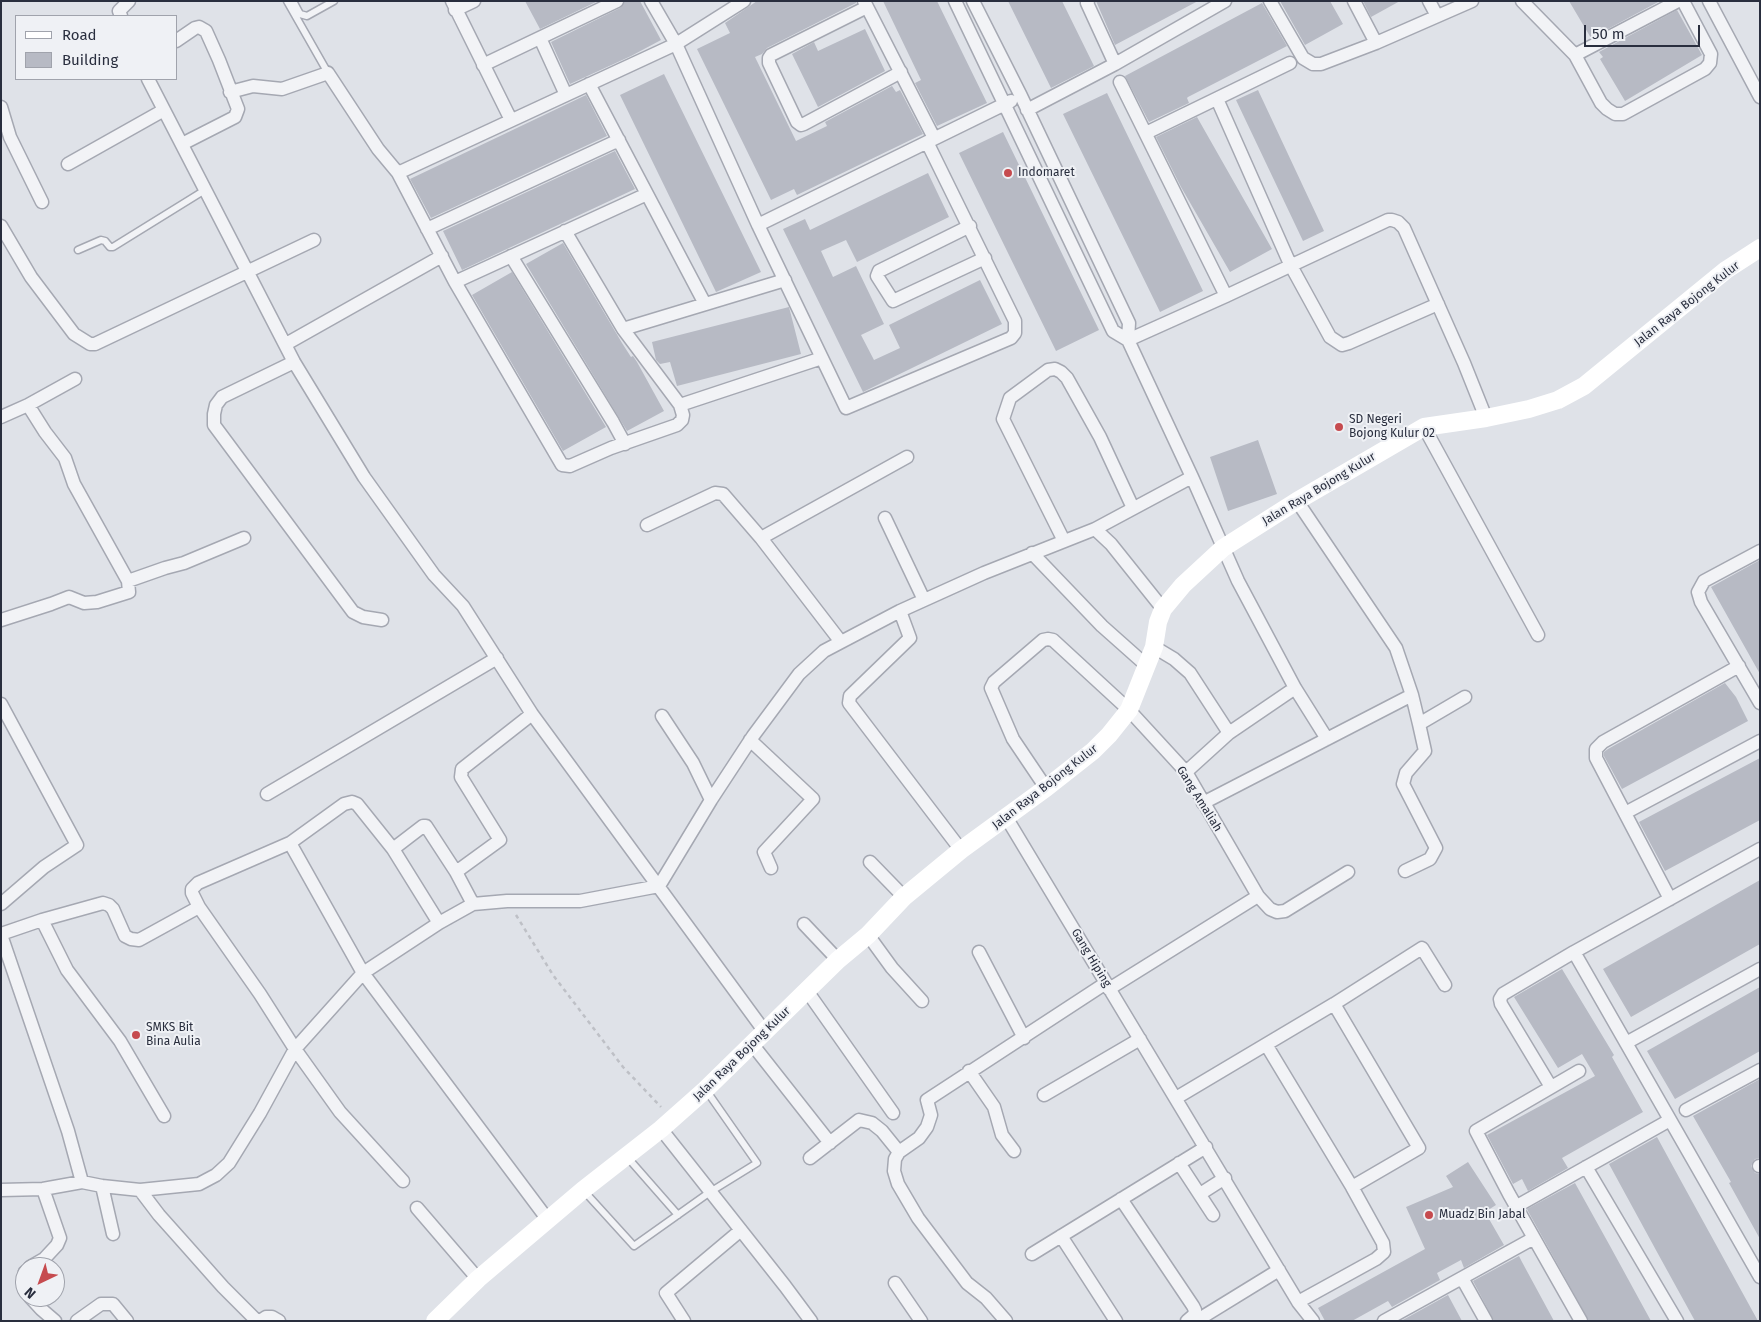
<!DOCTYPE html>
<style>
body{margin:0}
#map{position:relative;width:1761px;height:1322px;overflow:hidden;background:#dfe2e8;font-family:"Fira Sans",sans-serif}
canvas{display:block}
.frame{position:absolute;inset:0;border:2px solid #292e3e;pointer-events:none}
.legend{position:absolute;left:15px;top:15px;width:162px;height:65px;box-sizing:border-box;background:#eff1f5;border:1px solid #a0a3ac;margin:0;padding:6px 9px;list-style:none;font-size:15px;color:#292e3e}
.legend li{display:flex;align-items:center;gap:10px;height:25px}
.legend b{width:25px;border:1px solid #a0a3ac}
.north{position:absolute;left:15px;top:1257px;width:50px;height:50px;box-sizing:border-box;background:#eff1f5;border:1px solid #a0a3ac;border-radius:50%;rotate:222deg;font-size:14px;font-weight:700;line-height:20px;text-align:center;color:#292e3e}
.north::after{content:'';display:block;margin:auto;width:18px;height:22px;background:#c64b4f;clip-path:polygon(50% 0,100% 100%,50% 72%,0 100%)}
.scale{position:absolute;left:1584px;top:25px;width:116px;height:22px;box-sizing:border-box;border:2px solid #292e3e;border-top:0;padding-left:6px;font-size:15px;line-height:18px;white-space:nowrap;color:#292e3e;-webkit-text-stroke:4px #eff1f5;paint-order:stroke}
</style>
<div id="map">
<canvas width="1761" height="1322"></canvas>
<div class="frame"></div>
<ul class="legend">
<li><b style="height:6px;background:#fff"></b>Road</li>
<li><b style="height:14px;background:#b7bac4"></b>Building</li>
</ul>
<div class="north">N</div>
<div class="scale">50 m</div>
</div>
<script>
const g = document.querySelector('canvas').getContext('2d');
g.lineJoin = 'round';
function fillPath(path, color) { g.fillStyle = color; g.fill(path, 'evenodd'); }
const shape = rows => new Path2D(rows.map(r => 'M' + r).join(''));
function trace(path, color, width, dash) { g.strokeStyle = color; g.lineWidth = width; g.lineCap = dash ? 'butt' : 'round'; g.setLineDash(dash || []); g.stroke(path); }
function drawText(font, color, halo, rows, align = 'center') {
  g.font = font + ' "Fira Sans",sans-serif'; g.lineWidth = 4; g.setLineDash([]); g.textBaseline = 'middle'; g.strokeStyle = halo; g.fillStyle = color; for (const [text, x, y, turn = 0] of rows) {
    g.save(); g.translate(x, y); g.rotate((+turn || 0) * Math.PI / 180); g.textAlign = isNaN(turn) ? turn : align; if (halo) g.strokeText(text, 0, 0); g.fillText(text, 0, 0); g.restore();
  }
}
fillPath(shape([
 [525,1,598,1,540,29],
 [625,1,640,1,661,40,631,56,570,84,551,42,620,8],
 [757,1,856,1,856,3,767,48,762,54,755,57,796,141,827,126,825,122,892,86,896,92,900,90,923,134,797,195,794,189,771,200,697,49,730,33,725,23],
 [883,1,937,1,987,103,937,126,915,83,921,80],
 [1008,1,1062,1,1094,66,1051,88],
 [1096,1,1198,1,1115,45],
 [1280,1,1330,1,1343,24,1305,45],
 [1363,1,1400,1,1371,17],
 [1569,1,1660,1,1591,38],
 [1262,3,1287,46,1188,97,1187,98,1189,103,1149,122,1125,76],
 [1677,10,1702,55,1625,101,1600,59,1603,57,1599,52],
 [865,29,885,71,818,107,792,54,814,42,818,51],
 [664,74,761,272,716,292,620,95],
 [1258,90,1324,231,1303,241,1236,100],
 [1107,93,1203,291,1160,312,1063,114],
 [586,95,607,136,431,218,410,179],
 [1197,117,1272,249,1230,272,1181,187,1156,137],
 [1003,132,1099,330,1056,351,959,153],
 [615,151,635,189,462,270,443,231],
 [928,173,949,217,857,262,846,240,821,251,833,277,856,266,884,324,861,335,874,360,900,348,889,325,980,280,1002,324,863,392,783,229,805,219,810,230],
 [563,243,622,343,631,357,633,356,637,362,664,411,627,431,526,264],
 [512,272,606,427,563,451,472,295],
 [789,307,801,354,677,386,670,362,660,364,656,360,652,342],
 [1258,440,1277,494,1228,511,1210,457],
 [1760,560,1760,674,1711,587],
 [1725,683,1736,697,1748,721,1622,789,1604,756,1604,752,1608,749],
 [1760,758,1760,820,1665,871,1639,822],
 [1760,880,1760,944,1631,1017,1603,969],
 [1562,969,1614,1055,1612,1057,1643,1112,1562,1158,1568,1168,1528,1191,1522,1179,1513,1184,1487,1135,1595,1076,1582,1054,1558,1068,1514,997],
 [1760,987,1760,1051,1675,1099,1647,1051],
 [1760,1079,1760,1158,1755,1159,1751,1166,1755,1173,1760,1174,1760,1239,1729,1183,1731,1182,1693,1116],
 [1657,1137,1681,1181,1758,1321,1695,1321,1657,1252,1609,1164],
 [1468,1162,1496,1205,1485,1212,1504,1245,1464,1268,1461,1260,1437,1273,1440,1280,1392,1307,1388,1301,1352,1321,1325,1321,1318,1308,1425,1249,1406,1207,1453,1187,1446,1176],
 [1575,1183,1610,1246,1651,1321,1589,1321,1529,1213,1527,1209],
 [1519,1256,1522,1262,1554,1321,1494,1321,1473,1281],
 [1448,1295,1462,1321,1401,1321]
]), '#b7bac4');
const service = shape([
 [287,1,328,73],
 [293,1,300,14,307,16,334,1],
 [78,250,101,240,105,241,110,247,113,247,205,190],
 [628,1158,678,1215],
 [584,1191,634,1246,710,1192,757,1163,706,1090]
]);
const minor = shape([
 [452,1,511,120],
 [651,1,676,44,758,225,846,408,1011,338,1015,333,1015,321,927,142],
 [864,1,934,138],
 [955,1,1113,331,1128,340],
 [973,1,1021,96,1129,323,1128,340,1192,477,1238,581,1295,688,1327,739],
 [1088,1,1087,3,1115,64],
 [1270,1,1303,58,1313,64,1321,64,1376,43,1472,1],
 [1354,1,1376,43],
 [1429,1,1437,16],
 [1522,1,1575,55,1601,103,1607,109,1615,114,1623,114,1705,69,1710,63,1711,54,1683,1],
 [1709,1,1760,97],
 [867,7,771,55,769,58,769,63,797,122,801,125,804,124,901,72],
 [455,10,474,1],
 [121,16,119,11,129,1],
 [540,38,566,95],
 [176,41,195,28,199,27,206,31,219,60,238,109,235,117,182,144],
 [1575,55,1678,1],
 [483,65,617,1],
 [148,79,294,362,364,477,434,575,463,606,532,714,765,1032],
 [1120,82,1226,296],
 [589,84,705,304],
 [230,92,253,86,282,89,328,73,378,149,398,173,455,282,562,465,570,466,611,448,677,425,682,420,683,415,680,405],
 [1217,99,1290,264,1330,337,1342,345,1349,343,1438,304],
 [1,107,10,137,42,202],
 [1027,110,1115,64,1225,1],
 [1146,133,1290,63],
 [68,164,164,110],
 [398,173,676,44,744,1],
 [758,225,1011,101],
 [1,226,31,277,74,334,90,344,95,344,314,240],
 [970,226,879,271,877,276,893,301,985,258],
 [427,229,619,140],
 [565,231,623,329,680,405,822,358],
 [511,256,613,422,625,444],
 [455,282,647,194],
 [623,329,785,280],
 [1128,340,1226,296,1388,220,1392,220,1398,222,1404,228,1464,363,1486,418],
 [286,344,442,256],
 [294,362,222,397,216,405,214,414,214,425,353,612,363,617,382,620],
 [1,417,28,405,75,379],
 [1424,427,1538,635],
 [1297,501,1396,648,1412,695,1419,724],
 [885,518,924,600],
 [647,525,715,493,723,494,761,538,841,642],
 [1095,529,1111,544,1163,609],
 [761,538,907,457],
 [1064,541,1003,419,1010,398,1048,370,1055,369,1061,372,1067,378,1100,437,1133,508],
 [1760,551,1704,581,1698,592,1701,602,1760,703],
 [1032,553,1102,626,1147,666],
 [128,581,165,568,184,563,244,538],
 [900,611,910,638,850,696,849,703,961,850],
 [1,620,51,604,69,597,84,603,97,602,129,592,128,581,74,484,65,458,45,432,28,405],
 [1154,647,1174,659,1190,673,1229,733,1186,772],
 [1,704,77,845,44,867,1,904],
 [662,716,693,763,711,800],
 [1229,733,1295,688],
 [750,740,813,799,764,852,771,868],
 [1046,788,1013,739,991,688,994,682,1043,640,1048,639,1053,640,1129,710,1186,772,1258,896,1270,909,1277,912,1285,911,1348,872],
 [267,794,497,658],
 [1203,803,1412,695],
 [1625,813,1760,741],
 [1006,817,1298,1302,1313,1321],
 [290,843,363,973,548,1220],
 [393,849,423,826,426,826,456,872,473,904],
 [870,862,904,897],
 [1405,871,1430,859,1436,848,1403,784,1406,773,1425,751,1419,724,1465,697],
 [456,872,500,840,461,777,462,769,532,714],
 [1670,899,1596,758,1596,749,1603,742,1739,666],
 [42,920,103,903,109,905,113,909,125,936,131,939,139,940,199,907],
 [804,924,838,960],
 [1,934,42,920,67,970,120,1041,164,1116],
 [1,935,68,1131,82,1182],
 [868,935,892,968,922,1001],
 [979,952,1024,1038],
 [1574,952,1760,1277],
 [1109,989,1258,896],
 [807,991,893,1113],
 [1334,1004,1419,1148,1352,1187],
 [1626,1043,1760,969],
 [752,1044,830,1143],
 [1267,1046,1352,1187,1383,1243,1384,1252,1376,1259,1298,1302],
 [969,1071,994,1107,1002,1135,1014,1151],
 [1579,1071,1476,1131,1509,1194,1581,1321],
 [1551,1087,1501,1004,1500,999,1503,994,1574,952,1760,849],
 [1044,1095,1140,1039],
 [1176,1098,1334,1004,1422,948,1445,985],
 [1686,1110,1760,1070],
 [661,1129,785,1286,811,1321],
 [810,1158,859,1120,872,1123,882,1131,899,1152],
 [1179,1163,1213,1215],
 [1759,1166,1760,1166],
 [1586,1167,1677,1321],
 [403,1181,340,1112,295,1049,260,994,199,907,192,893,192,889,198,883,290,843,344,804,352,802,357,804,393,849,439,923],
 [102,1186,113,1234],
 [1,1190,43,1189,82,1182,102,1186,140,1190,199,1184,216,1175,229,1163,260,1113,295,1049,363,973,439,923,473,904,507,901,580,901,659,886,711,800,753,736,799,674,824,651,900,611,984,573,1095,529,1192,477],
 [140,1190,159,1215,184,1243,223,1287,257,1321],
 [1200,1194,1225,1178],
 [1121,1199,1193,1306,1195,1310,1194,1315,1187,1321],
 [1517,1206,1670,1120],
 [417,1208,478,1279],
 [1061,1236,1116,1321],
 [1032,1254,1206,1147],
 [30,1267,44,1259,57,1245,60,1238,43,1189],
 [25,1272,23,1282,25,1289],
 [1462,1278,1486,1321],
 [895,1283,921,1321],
 [30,1297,41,1309,55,1321],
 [77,1321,101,1304,113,1304,127,1321],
 [260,1321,266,1317,272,1317,279,1321],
 [684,1321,666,1293,741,1230],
 [1006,1321,986,1298,967,1283,918,1218,898,1184,894,1171,895,1159,899,1152,919,1138,927,1127,931,1115,927,1100,1106,983],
 [1196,1321,1279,1270],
 [1384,1321,1534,1238]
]);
trace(service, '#a5a8b2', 9);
trace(minor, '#a5a8b2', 15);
trace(shape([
 [516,915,553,975,623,1067,661,1107]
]), '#bec0c6', 2.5, [4, 4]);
trace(service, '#f2f3f6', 6);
trace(minor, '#f2f3f6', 12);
trace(shape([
 [435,1321,478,1279,583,1190,661,1129,705,1090,838,960,868,935,904,897,961,850,1046,788,1093,751,1109,735,1129,710,1154,647,1158,622,1163,609,1183,585,1223,548,1297,501,1424,427,1486,418,1529,409,1558,400,1584,386,1726,270,1760,248]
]), '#fff', 18);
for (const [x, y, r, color] of [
 [1008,173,5,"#c64b4f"],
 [1339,427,5,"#c64b4f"],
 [136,1035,5,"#c64b4f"],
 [1429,1215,5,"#c64b4f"]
]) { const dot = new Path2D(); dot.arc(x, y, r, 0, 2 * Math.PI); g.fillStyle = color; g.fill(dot); trace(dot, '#eff1f5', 2); }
drawText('12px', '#292e3e', '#eff1f5', [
 ["Indomaret",1018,173],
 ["SD Negeri",1349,420],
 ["Bojong Kulur 02",1349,434],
 ["SMKS Bit",146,1028],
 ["Bina Aulia",146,1042],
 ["Muadz Bin Jabal",1439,1215]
], 'left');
drawText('12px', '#292e3e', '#eff1f5', [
 ["Jalan Raya Bojong Kulur",1687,304,-38],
 ["Jalan Raya Bojong Kulur",1319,489,-31],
 ["Jalan Raya Bojong Kulur",1045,787,-38],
 ["Gang Amaliah",1199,799,58],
 ["Gang Hiping",1091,958,59],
 ["Jalan Raya Bojong Kulur",742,1054,-44]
]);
</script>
